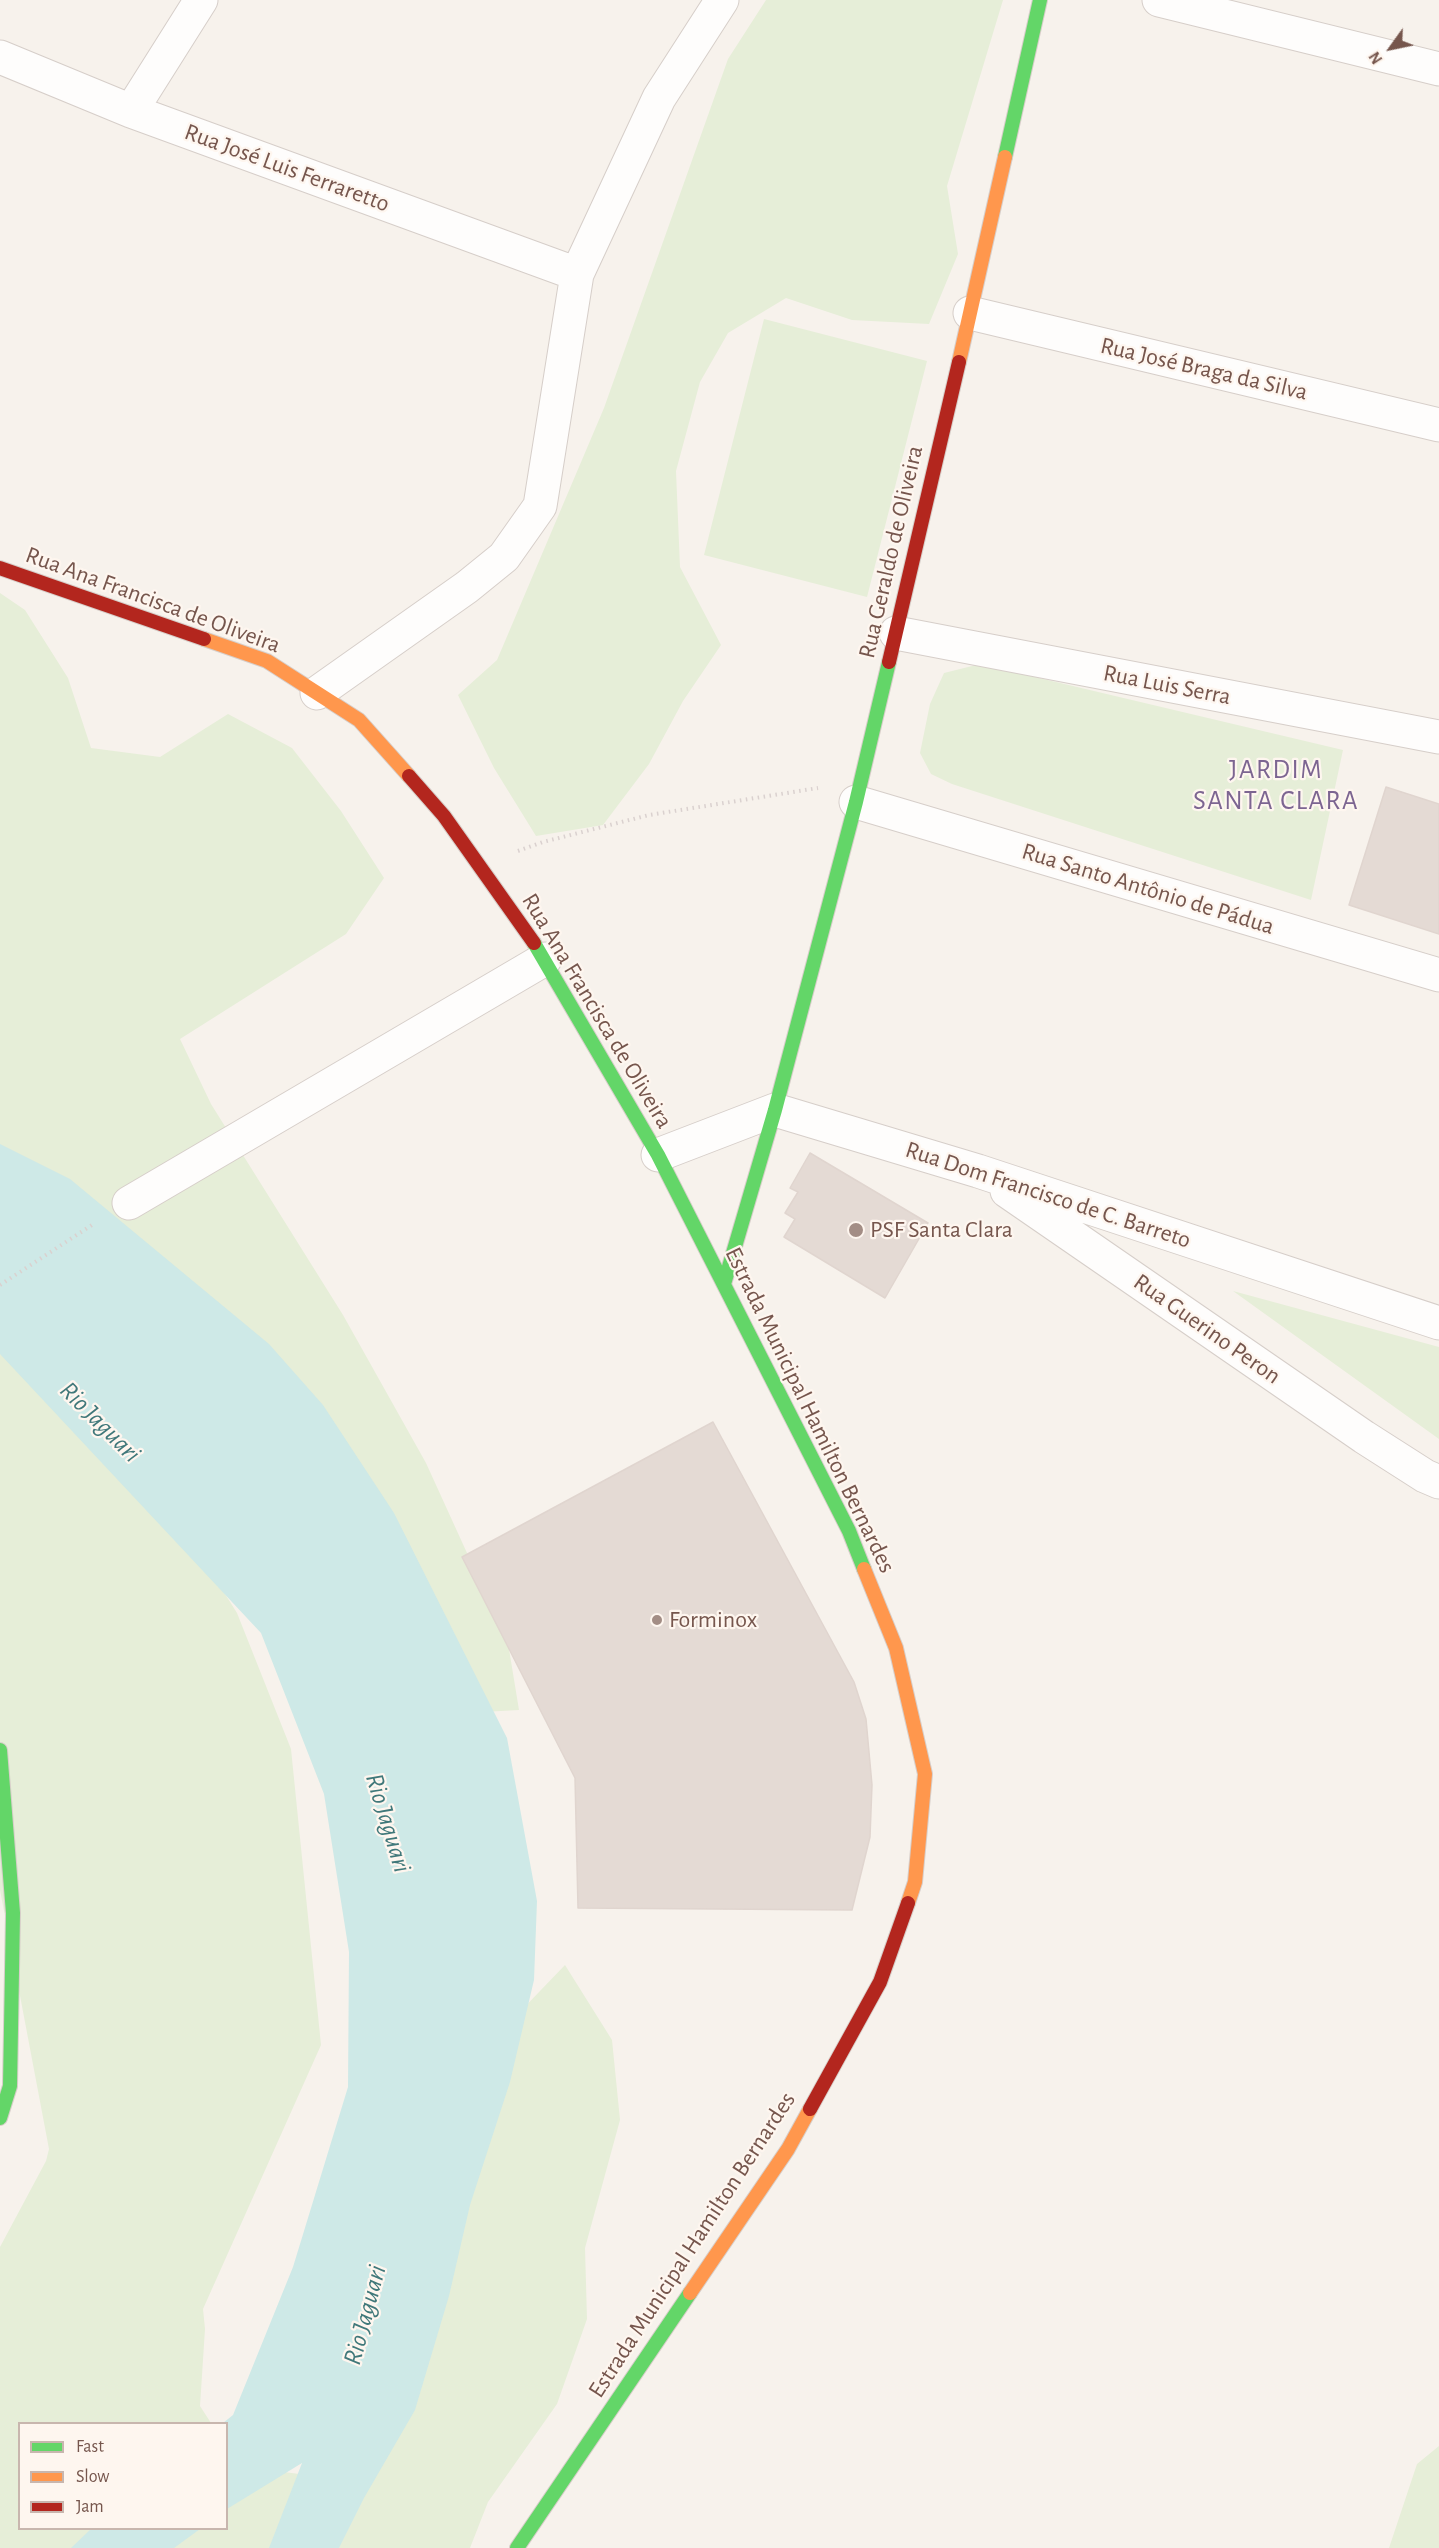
<!DOCTYPE html>
<meta charset="utf-8">
<style>
body{margin:0}
#map{position:relative;width:1439px;height:2548px;overflow:hidden;background:#f7f2ec;font-family:"Alegreya Sans",sans-serif}
canvas{display:block}
.legend{position:absolute;left:18px;top:2422px;width:210px;height:108px;box-sizing:border-box;background:#fef6ef;border:2px solid #c8b6ae;margin:0;padding:8px 10px;list-style:none;font-size:18px;color:#76564d}
.legend li{display:flex;align-items:center;gap:12px;height:30px}
.legend b{width:30px;border:2px solid #c8b6ae}
.north{position:absolute;left:1361px;top:18px;width:60px;height:60px;-webkit-text-stroke:4px #fef6ef;paint-order:stroke;rotate:237deg;font-size:16px;font-weight:700;line-height:24px;text-align:center;color:#76564d}
.north::after{content:'';display:block;margin:auto;width:21px;height:27px;background:#76564d;clip-path:polygon(50% 0,100% 100%,50% 72%,0 100%)}
</style>
<div id="map">
<canvas width="1439" height="2548"></canvas>
<ul class="legend">
<li><b style="height:8px;background:#63d668"></b>Fast</li>
<li><b style="height:8px;background:#ff974d"></b>Slow</li>
<li><b style="height:8px;background:#b3261e"></b>Jam</li>
</ul>
<div class="north">N</div>
</div>
<script>
const g = document.querySelector('canvas').getContext('2d');
g.lineJoin = 'round';
function fillPath(path, color) { g.fillStyle = color; g.fill(path, 'evenodd'); }
const shape = rows => new Path2D(rows.map(r => 'M' + r).join(''));
function trace(path, color, width, dash) { g.strokeStyle = color; g.lineWidth = width; g.lineCap = dash ? 'butt' : 'round'; g.setLineDash(dash || []); g.stroke(path); }
function drawText(font, color, halo, rows, align = 'center') {
  g.font = font + ' "Alegreya Sans",sans-serif'; g.lineWidth = 4.5; g.setLineDash([]); g.textBaseline = 'middle'; g.strokeStyle = halo; g.fillStyle = color; for (const [text, x, y, turn = 0] of rows) {
    g.save(); g.translate(x, y); g.rotate((+turn || 0) * Math.PI / 180); g.textAlign = isNaN(turn) ? turn : align; if (halo) g.strokeText(text, 0, 0); g.fillText(text, 0, 0); g.restore();
  }
}
fillPath(shape([
 [766,0,1003,0,947,186,958,254,929,324,852,320,786,298,728,333,700,382,676,471,680,567,721,645,683,701,649,764,603,825,536,836,494,768,458,695,497,660,604,408,728,59],
 [764,319,927,361,867,597,704,555],
 [0,593,25,610,68,678,91,748,160,757,228,714,292,748,341,811,384,878,346,934,180,1039,211,1104,343,1315,426,1463,508,1643,519,1710,428,1715,0,1162],
 [980,664,1343,750,1311,900,952,784,931,774,920,753,930,704,944,673],
 [0,1281,100,1395,237,1613,291,1749,321,2045,203,2309,205,2329,200,2406,211,2423,20,2424,20,2528,226,2528,227,2447,238,2466,307,2475,514,2018,565,1965,612,2040,620,2120,585,2248,587,2319,557,2404,488,2502,470,2548,0,2548,0,2247,46,2161,49,2149,0,1890],
 [1233,1291,1439,1347,1439,1439],
 [1439,2446,1439,2548,1389,2548,1417,2464]
]), '#e6eed8');
fillPath(shape([
 [0,1144,70,1179,269,1344,323,1405,394,1513,507,1738,537,1901,534,1980,510,2082,470,2205,449,2296,415,2410,364,2498,339,2548,269,2548,302,2463,227,2509,226,2424,223,2423,233,2415,293,2267,348,2087,349,1952,324,1794,261,1633,0,1354],
 [91,2529,91,2528,200,2529,174,2548,71,2548]
]), '#cee9e7');
const building = shape([
 [1386,787,1439,804,1439,934,1349,905,1386,787],
 [810,1153,928,1223,885,1298,784,1237,795,1219,785,1213,798,1192,790,1188,810,1153],
 [713,1422,854,1682,866,1719,872,1785,870,1837,852,1910,578,1908,575,1778,462,1557,713,1422]
]);
fillPath(building, '#e4dad4');
trace(building, '#e0d5cf', 1.5);
const street = shape([
 [1159,0,1439,69],
 [0,57,131,111,577,274],
 [131,111,201,0],
 [970,313,1439,425],
 [896,633,1439,737],
 [317,693,467,587,504,557,540,506,577,274,659,98,722,0],
 [856,802,1439,975],
 [658,1155,775,1110,978,1171,1439,1323],
 [1007,1191,1364,1437,1425,1476,1439,1482],
 [129,1203,545,959]
]);
const fast = shape([
 [1005,157,1040,0],
 [534,943,658,1155,849,1531,864,1569],
 [724,1284,775,1110,856,802,889,662],
 [0,1750,13,1913,10,2086,0,2118],
 [517,2548,690,2293]
]);
const slow = shape([
 [959,362,1005,157],
 [204,639,267,661,359,720,409,776],
 [864,1569,896,1648,925,1774,915,1882,908,1903],
 [690,2293,788,2149,810,2109]
]);
const jam = shape([
 [0,568,204,639],
 [889,662,959,362],
 [409,776,444,816,534,943],
 [810,2109,880,1982,908,1903]
]);
trace(street, '#d6cec9', 35);
trace(fast, '#d7cec9', 16);
trace(slow, '#d7cec9', 16);
trace(jam, '#d7cec9', 16);
trace(shape([
 [518,851,543,842,649,815,818,788],
 [0,1285,95,1223]
]), '#dad1cf', 4, [1.5, 4.5]);
trace(street, '#fefdfc', 33);
trace(fast, '#63d668', 14);
trace(slow, '#ff974d', 14);
trace(jam, '#b3261e', 14);
for (const [x, y, r, color] of [
 [856,1230,8,"#a38d85"],
 [657,1620,6,"#a38d85"]
]) { const dot = new Path2D(); dot.arc(x, y, r, 0, 2 * Math.PI); g.fillStyle = color; g.fill(dot); trace(dot, '#fef6ef', 2); }
drawText('24px', '#76564d', '#fef6ef', [
 ["Rua José Luis Ferraretto",287,168,20],
 ["Rua José Braga da Silva",1204,369,13],
 ["Rua Geraldo de Oliveira",891,552,-77],
 ["Rua Ana Francisca de Oliveira",153,600,20],
 ["Rua Luis Serra",1167,685,11],
 ["Rua Santo Antônio de Pádua",1148,889,17],
 ["Rua Ana Francisca de Oliveira",597,1011,59],
 ["Rua Dom Francisco de C. Barreto",1048,1195,18],
 ["Rua Guerino Peron",1207,1329,35],
 ["Estrada Municipal Hamilton Bernardes",810,1410,64],
 ["Estrada Municipal Hamilton Bernardes",692,2245,-57]
]);
drawText('24px', '#76564d', '#fef6ef', [
 ["PSF Santa Clara",870,1230],
 ["Forminox",669,1620]
], 'left');
drawText('italic 26px', '#40787a', '#fef6ef', [
 ["Rio Jaguari",100,1422,45],
 ["Rio Jaguari",388,1823,73],
 ["Rio Jaguari",365,2315,-75]
]);
g.letterSpacing = '1.5px';
drawText('27px', '#7c6591', '#fef6ef', [
 ["JARDIM",1276,770],
 ["SANTA CLARA",1276,801]
]);
g.letterSpacing = '0px';
</script>
